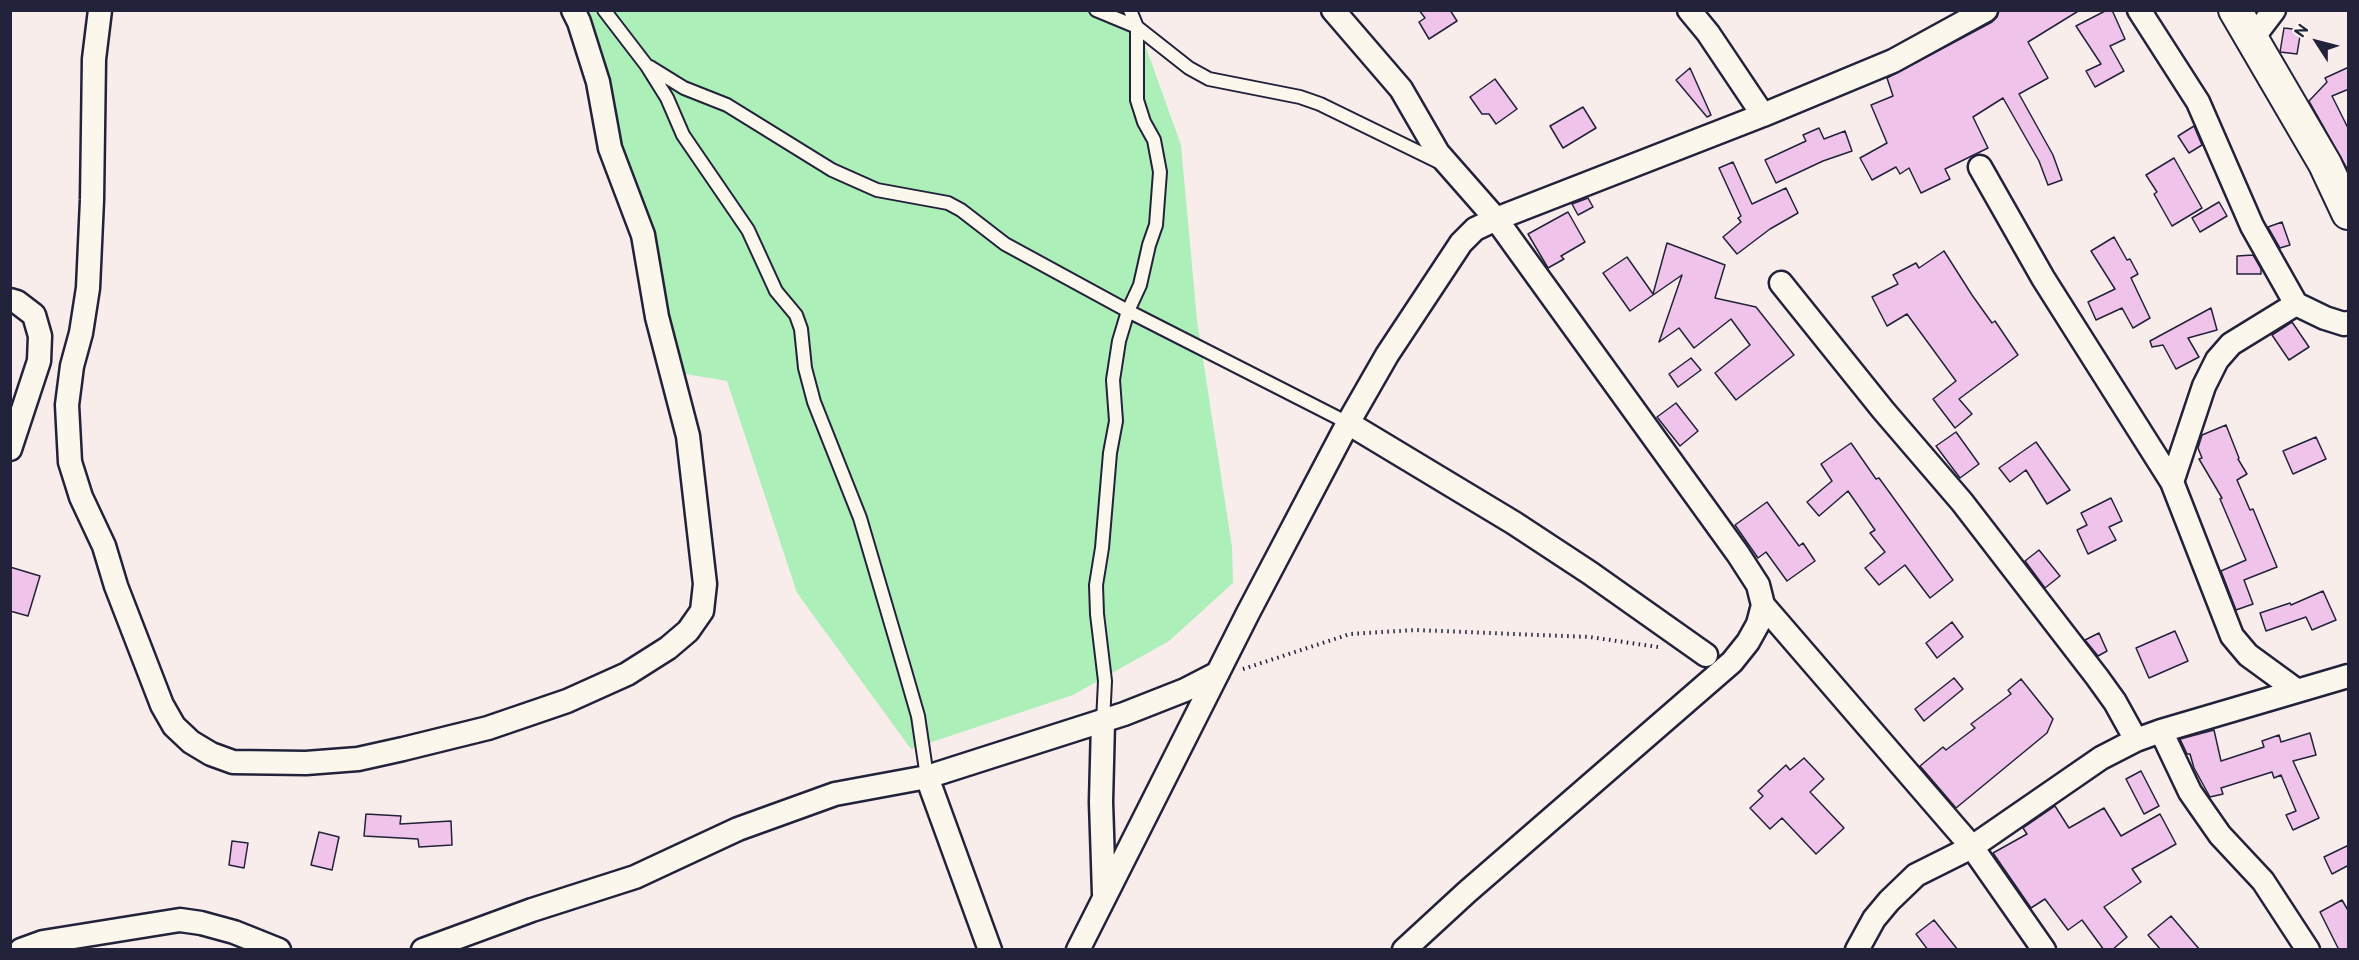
<!DOCTYPE html>
<style>
body{margin:0}
#map{position:relative;width:2359px;height:960px;overflow:hidden;background:#f9edec;font-family:"Balsamiq Sans",sans-serif}
canvas{display:block}
.frame{position:absolute;inset:0;border:12px solid #22223b;pointer-events:none}
.north{position:absolute;left:2287px;top:12px;width:60px;height:60px;-webkit-text-stroke:4px #fbf7ec;paint-order:stroke;rotate:306deg;font-size:16px;font-weight:700;line-height:24px;text-align:center;color:#22223b}
.north::after{content:'';display:block;margin:auto;width:21px;height:27px;background:#22223b;clip-path:polygon(50% 0,100% 100%,50% 72%,0 100%)}
</style>
<div id="map">
<canvas width="2359" height="960"></canvas>
<div class="frame"></div>
<div class="north">N</div>
</div>
<script>
const g = document.querySelector('canvas').getContext('2d');
g.lineJoin = 'round';
function fillPath(path, color) { g.fillStyle = color; g.fill(path, 'evenodd'); }
const shape = rows => new Path2D(rows.map(r => 'M' + r).join(''));
function trace(path, color, width, dash) { g.strokeStyle = color; g.lineWidth = width; g.lineCap = dash ? 'butt' : 'round'; g.setLineDash(dash || []); g.stroke(path); }
fillPath(shape([
 [584,11,1133,11,1181,145,1197,320,1232,547,1233,583,1169,641,1073,695,911,749,797,593,727,381,674,372]
]), '#adefb8');
const building = shape([
 [1419,10,1450,10,1457,21,1429,39,1419,22,1425,18,1419,10],
 [1999,10,2080,10,2028,42,2048,78,2019,94,2053,155,2062,180,2048,185,2039,161,2003,98,1973,117,1988,148,1945,169,1950,179,1921,193,1909,168,1900,174,1896,167,1872,180,1860,158,1887,143,1871,105,1893,96,1887,78,1992,22,1997,17,1999,10],
 [2107,10,2112,10,2125,39,2110,46,2124,71,2095,87,2086,71,2101,64,2076,26,2107,10],
 [2284,28,2301,30,2297,54,2280,52,2284,28],
 [2349,67,2349,89,2332,96,2349,130,2349,172,2309,101,2327,82,2325,78,2349,67],
 [1690,68,1711,115,1707,117,1676,80,1690,68],
 [1495,79,1517,109,1496,124,1489,114,1482,114,1470,97,1495,79],
 [1583,107,1596,128,1563,148,1550,126,1583,107],
 [2194,126,2202,145,2189,153,2178,136,2194,126],
 [1819,128,1824,139,1845,131,1852,151,1823,161,1776,183,1765,160,1806,141,1803,135,1819,128],
 [2174,158,2202,208,2172,226,2154,194,2157,192,2146,175,2174,158],
 [1733,162,1752,204,1786,188,1798,213,1770,229,1737,254,1723,237,1741,222,1738,218,1741,216,1719,168,1733,162],
 [1588,198,1593,207,1578,215,1572,204,1588,198],
 [2219,202,2227,216,2200,232,2192,218,2219,202],
 [1568,212,1585,242,1561,256,1564,259,1548,268,1528,234,1568,212],
 [2282,222,2290,245,2280,248,2268,227,2282,222],
 [2114,237,2127,260,2130,259,2138,274,2131,278,2150,318,2133,328,2122,308,2096,320,2088,302,2115,289,2091,251,2114,237],
 [1667,243,1725,265,1715,298,1756,307,1794,355,1736,400,1715,373,1750,345,1731,319,1694,348,1679,328,1659,342,1682,275,1630,311,1603,273,1627,257,1653,294,1667,243],
 [1944,251,1972,295,1992,323,1995,321,2018,355,1959,399,1972,414,1955,428,1933,399,1956,381,1907,314,1887,326,1872,297,1898,284,1893,275,1916,263,1919,268,1944,251],
 [2253,255,2261,269,2261,274,2237,274,2237,256,2253,255],
 [2211,308,2217,330,2188,338,2199,357,2176,369,2163,345,2152,347,2150,341,2211,308],
 [2292,322,2309,347,2289,360,2272,335,2292,322],
 [1691,358,1701,370,1678,387,1669,374,1691,358],
 [1676,403,1698,431,1680,446,1657,417,1676,403],
 [2226,425,2239,458,2238,459,2247,474,2237,480,2250,510,2253,509,2277,567,2244,580,2253,604,2236,610,2221,571,2246,560,2220,499,2222,498,2199,459,2202,458,2198,448,2202,435,2226,425],
 [1956,432,1979,464,1960,478,1936,446,1956,432],
 [2316,437,2326,459,2293,474,2283,451,2316,437],
 [2036,442,2070,490,2047,504,2026,470,2010,482,1999,468,2036,442],
 [1851,443,1876,479,1879,478,1953,580,1930,598,1905,565,1879,585,1865,568,1885,552,1870,533,1875,530,1848,491,1819,516,1807,502,1832,481,1821,464,1851,443],
 [2111,498,2122,521,2109,527,2116,540,2088,554,2077,530,2087,525,2081,513,2111,498],
 [1767,502,1799,546,1803,543,1815,561,1787,581,1766,552,1758,558,1735,525,1767,502],
 [2039,550,2060,576,2045,588,2025,561,2039,550],
 [10,567,40,576,28,616,10,611,10,567],
 [2323,591,2336,620,2312,630,2306,617,2266,631,2260,613,2290,603,2291,605,2323,591],
 [1952,622,1963,637,1937,658,1926,643,1952,622],
 [2175,631,2188,661,2149,678,2136,648,2175,631],
 [2099,633,2107,651,2098,656,2085,640,2099,633],
 [1954,678,1963,689,1924,721,1915,709,1954,678],
 [2021,679,2053,719,2047,733,1956,808,1920,766,1943,747,1946,750,1975,728,1971,724,2011,694,2008,690,2021,679],
 [2214,730,2221,761,2264,747,2262,741,2279,735,2281,742,2310,733,2316,755,2293,761,2319,818,2293,830,2286,815,2296,811,2281,775,2274,778,2272,772,2221,788,2223,794,2210,797,2194,768,2190,754,2187,754,2180,739,2214,730],
 [1804,758,1824,779,1810,792,1844,828,1816,854,1782,818,1770,829,1750,808,1763,796,1758,791,1786,765,1790,770,1804,758],
 [2141,771,2159,806,2144,814,2126,779,2141,771],
 [2055,806,2069,828,2104,808,2121,836,2160,814,2176,844,2132,869,2141,882,2104,907,2127,937,2112,950,2104,950,2082,920,2068,930,2045,899,2031,908,1993,853,2027,834,2023,828,2055,806],
 [366,814,401,816,400,824,451,821,452,845,419,847,418,839,364,836,366,814],
 [319,832,339,837,332,870,311,865,319,832],
 [232,841,248,843,244,868,229,865,232,841],
 [2349,845,2349,865,2332,874,2324,857,2349,845],
 [2342,900,2349,912,2349,950,2339,950,2320,912,2342,900],
 [2171,916,2200,950,2161,950,2148,935,2171,916],
 [1934,920,1958,950,1928,950,1916,934,1934,920]
]);
fillPath(building, '#f0c4ea');
trace(building, '#22223b', 1.5);
const service = shape([
 [604,10,647,66,667,98,683,135,748,230,776,291,796,315,801,329,805,368,814,402,860,518,905,671,918,716,927,777],
 [1096,10,1137,27,1189,68,1209,79,1300,97,1320,104,1441,163],
 [650,67,684,88,727,105,832,170,877,190,948,203,961,210,1005,244,1128,311,1348,423],
 [1103,722,1105,681,1097,614,1096,585,1102,548,1110,453,1116,421,1113,380,1119,341,1128,311,1140,285,1149,245,1156,225,1160,172,1154,140,1144,122,1137,100,1137,27,1130,10]
]);
const minor = shape([
 [100,10,94,59,92,200,88,288,81,333,72,366,67,405,70,462,81,497,104,546,116,586,162,705,174,726,191,742,211,754,233,762,306,763,358,759,403,749,488,728,567,701,627,674,668,648,688,631,702,611,705,584,688,436,657,317,643,235,610,148,598,82,579,22,573,10],
 [1333,10,1401,89,1438,153,1496,219,1738,554,1758,585,1763,605,1758,624,1748,642,1732,662,1467,892,1404,950],
 [1689,10,1708,33,1763,115],
 [2139,10,2198,102,2252,226,2296,304,2325,318,2344,324,2348,323],
 [2252,39,2274,10],
 [1980,167,2043,278,2172,482,2232,636,2248,655,2296,690],
 [1781,283,1883,410,1962,502,2097,677,2115,702,2136,740],
 [10,300,17,302,34,315,40,336,39,361,10,449],
 [1348,423,1514,523,1590,573,1706,655],
 [2172,482,2204,386,2217,360,2231,344,2296,304],
 [1763,605,1972,847,2044,950],
 [1103,722,1101,802,1104,894],
 [2161,731,2190,792,2220,835,2263,881,2308,950],
 [927,777,990,950],
 [21,950,43,942,180,920,201,923,234,932,279,950],
 [423,950,532,910,635,877,738,829,835,794,927,777,1124,714,1185,690,1218,673],
 [1078,950,1248,613,1348,423,1387,355,1461,243,1475,229,1496,219,1763,115,1893,61,1986,10],
 [1857,950,1874,919,1889,901,1916,875,1972,847,2101,758,2136,740,2161,731,2348,676]
]);
const secondary = shape([
 [2235,10,2325,164,2348,213]
]);
trace(service, '#22223b', 16);
trace(minor, '#22223b', 27);
trace(secondary, '#22223b', 36);
trace(shape([
 [1243,669,1350,634,1415,630,1590,637,1658,647]
]), '#22223b', 4, [1.5, 4.5]);
trace(service, '#fbf7ec', 12);
trace(minor, '#fbf7ec', 22);
trace(secondary, '#fbf7ec', 32);
</script>
